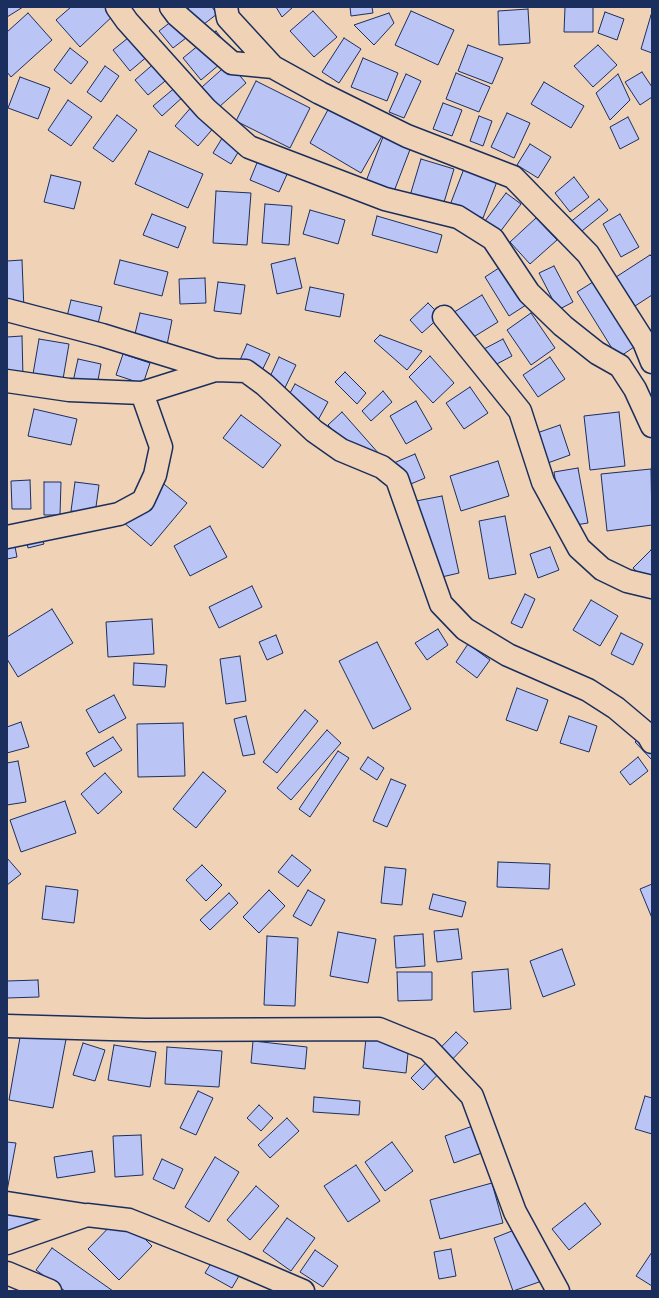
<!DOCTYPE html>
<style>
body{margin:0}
#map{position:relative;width:659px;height:1298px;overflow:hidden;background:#f0d2b6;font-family:Delius,sans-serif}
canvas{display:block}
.frame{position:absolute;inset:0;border:8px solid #1b2f5e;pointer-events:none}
</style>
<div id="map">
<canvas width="659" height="1298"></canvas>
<div class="frame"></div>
</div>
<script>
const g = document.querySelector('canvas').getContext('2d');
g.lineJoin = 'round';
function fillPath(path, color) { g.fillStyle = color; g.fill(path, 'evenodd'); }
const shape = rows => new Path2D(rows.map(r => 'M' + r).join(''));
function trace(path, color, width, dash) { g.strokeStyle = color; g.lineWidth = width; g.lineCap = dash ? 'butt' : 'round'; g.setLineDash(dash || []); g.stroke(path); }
const building = shape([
 [7,7,23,7,7,17,7,7],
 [71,7,112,7,117,12,80,47,56,20,71,7],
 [190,7,212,7,217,14,173,48,159,31,190,7],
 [276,7,293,7,282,17,276,7],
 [350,7,372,7,373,13,351,16,350,7],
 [565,7,593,7,593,32,564,32,565,7],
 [528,9,530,43,499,45,498,11,528,9],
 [313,11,337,37,314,57,290,31,313,11],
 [411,11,454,30,438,65,395,45,411,11],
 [605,12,624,19,617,40,598,33,605,12],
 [28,13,52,40,11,77,7,72,7,32,28,13],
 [389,13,394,23,374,45,354,25,389,13],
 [651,15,652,15,652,53,641,49,651,15],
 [216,31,233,53,201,80,183,58,216,31],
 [133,34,149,55,130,71,113,50,133,34],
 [344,38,361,49,339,83,322,72,344,38],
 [468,45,503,58,492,84,458,71,468,45],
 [598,45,617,65,593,87,574,66,598,45],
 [70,48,88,62,71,84,54,70,70,48],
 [363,58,398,73,387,101,351,87,363,58],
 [157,61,170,77,148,95,135,80,157,61],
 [229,63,246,83,219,107,202,87,229,63],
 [105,66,119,76,101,102,87,92,105,66],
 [642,72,652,87,652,97,640,105,625,82,642,72],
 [456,73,490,87,479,112,446,99,456,73],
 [406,74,421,81,404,118,389,112,406,74],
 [618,74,630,100,610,120,596,93,618,74],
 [20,77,50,88,38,119,8,108,20,77],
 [256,81,310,108,290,148,236,121,256,81],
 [544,82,584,106,571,128,531,104,544,82],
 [177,86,185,95,162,116,153,106,177,86],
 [68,100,92,117,71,146,48,130,68,100],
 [443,103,462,110,452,136,433,129,443,103],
 [193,105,216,125,198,146,175,126,193,105],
 [330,106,382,136,361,173,310,143,330,106],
 [507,113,530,123,514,158,491,147,507,113],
 [117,115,137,130,113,162,93,148,117,115],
 [479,116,492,121,483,146,470,141,479,116],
 [628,117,639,139,620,149,610,127,628,117],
 [224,135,242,146,231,164,213,153,224,135],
 [383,137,411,147,393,194,365,184,383,137],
 [530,144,551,157,538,178,517,165,530,144],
 [149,151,203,174,188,208,135,184,149,151],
 [259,158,289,170,279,192,250,180,259,158],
 [421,159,454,169,442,209,409,199,421,159],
 [465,166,498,179,483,218,450,205,465,166],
 [51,175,81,182,74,209,44,202,51,175],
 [574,177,589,197,570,212,555,193,574,177],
 [216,191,251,193,247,245,213,243,216,191],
 [506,193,521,204,500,232,485,221,506,193],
 [599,199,608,210,577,235,568,224,599,199],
 [265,204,292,206,289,245,262,243,265,204],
 [310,210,345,220,338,244,303,234,310,210],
 [152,214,186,227,178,248,143,235,152,214],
 [620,214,639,247,621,257,603,224,620,214],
 [377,216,442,235,437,253,372,235,377,216],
 [536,218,557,240,530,264,510,242,536,218],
 [650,255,652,257,652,295,635,306,616,277,650,255],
 [295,258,302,288,277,294,271,264,295,258],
 [22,260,24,310,7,311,7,261,22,260],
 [120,260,168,272,162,296,114,284,120,260],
 [502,266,526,305,509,316,485,277,502,266],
 [554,266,573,302,558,310,539,273,554,266],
 [205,278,206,303,180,304,179,279,205,278],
 [218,282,245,285,241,314,214,311,218,282],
 [593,282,634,347,618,358,577,292,593,282],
 [310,287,344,294,340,317,305,310,310,287],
 [482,295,498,322,467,341,451,314,482,295],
 [71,300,102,307,96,332,65,325,71,300],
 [428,303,441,316,422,333,410,320,428,303],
 [140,313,172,320,167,345,134,338,140,313],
 [531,313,555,348,531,365,507,330,531,313],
 [380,335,422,351,407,370,374,341,380,335],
 [22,336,23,378,7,379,7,337,22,336],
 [39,339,69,344,62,385,32,380,39,339],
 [503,339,512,356,491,367,482,350,503,339],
 [247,344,270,354,256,383,234,374,247,344],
 [123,354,150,363,143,384,116,375,123,354],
 [430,356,454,383,433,403,409,377,430,356],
 [279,357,296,365,279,400,263,392,279,357],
 [550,357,565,379,538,397,523,375,550,357],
 [78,359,101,364,95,396,71,391,78,359],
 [345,372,366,393,357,404,335,382,345,372],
 [295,384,328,402,317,422,284,404,295,384],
 [470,387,488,413,464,429,446,403,470,387],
 [383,391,392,402,371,421,362,411,383,391],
 [416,401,432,429,406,444,390,416,416,401],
 [34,409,77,419,71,445,28,436,34,409],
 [342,412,380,455,366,468,328,425,342,412],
 [619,412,625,466,590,470,584,416,619,412],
 [241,415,281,445,263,468,223,438,241,415],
 [560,425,570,455,545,464,534,434,560,425],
 [415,454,425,478,399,489,389,465,415,454],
 [498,461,509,496,461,511,450,476,498,461],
 [578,468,588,523,563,527,554,472,578,468],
 [651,469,652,525,607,531,601,474,651,469],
 [30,480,31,509,12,509,11,481,30,480],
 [159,480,187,503,151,546,123,522,159,480],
 [44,482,61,482,60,515,44,515,44,482],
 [75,482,99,485,95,514,71,511,75,482],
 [442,496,459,573,433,579,416,501,442,496],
 [505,516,516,574,489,579,479,521,505,516],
 [210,526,227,557,190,576,174,546,210,526],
 [39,527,44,544,28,548,24,530,39,527],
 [12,531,17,557,7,559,7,533,12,531],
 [550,547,559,570,538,578,530,554,550,547],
 [651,550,652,551,652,586,633,568,651,550],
 [252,586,262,607,219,628,209,607,252,586],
 [525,594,535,599,522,628,511,623,525,594],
 [591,600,618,616,600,646,573,630,591,600],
 [52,609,73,643,18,677,7,659,7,637,52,609],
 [152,619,154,654,108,657,106,622,152,619],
 [438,629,448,645,427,660,415,643,438,629],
 [621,633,643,644,633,665,611,654,621,633],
 [276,635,283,653,267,660,259,642,276,635],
 [377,642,411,709,373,729,339,661,377,642],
 [468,644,490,660,477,678,456,662,468,644],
 [240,656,246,701,226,704,220,659,240,656],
 [134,663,167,665,165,687,133,685,134,663],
 [517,688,548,700,537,731,506,720,517,688],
 [114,695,126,718,99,733,86,710,114,695],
 [305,710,318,721,277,773,263,762,305,710],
 [246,716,255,754,243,756,234,719,246,716],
 [569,716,597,726,589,752,560,743,569,716],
 [21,722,29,747,7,753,7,727,21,722],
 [183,723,185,776,138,777,137,724,183,723],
 [652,726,652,760,635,742,652,726],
 [327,730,341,743,291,800,277,788,327,730],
 [113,737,122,750,94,767,86,753,113,737],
 [338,751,349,758,310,817,299,809,338,751],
 [368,757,384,768,377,780,360,769,368,757],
 [638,757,648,771,630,785,620,772,638,757],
 [18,761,26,802,7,805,7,763,18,761],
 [203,772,226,791,196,828,173,809,203,772],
 [105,773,122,792,98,814,81,794,105,773],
 [391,779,406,785,387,827,373,821,391,779],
 [65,801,76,833,21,852,10,820,65,801],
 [292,855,311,870,298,887,278,872,292,855],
 [7,858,21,874,7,885,7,858],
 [498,862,550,864,549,889,497,887,498,862],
 [202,865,222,885,206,901,186,880,202,865],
 [385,867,406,869,402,905,381,903,385,867],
 [652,884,652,918,640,889,652,884],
 [46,886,78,890,74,923,42,919,46,886],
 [269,890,285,906,259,933,243,917,269,890],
 [308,890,325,900,311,926,293,916,308,890],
 [229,893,238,903,210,930,200,920,229,893],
 [433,894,466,902,462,917,429,909,433,894],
 [458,929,462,959,437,962,434,931,458,929],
 [338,932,376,939,368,983,330,976,338,932],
 [423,934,425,966,396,968,394,936,423,934],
 [267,936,298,938,295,1006,264,1005,267,936],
 [562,949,575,985,543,997,530,961,562,949],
 [508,969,511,1009,474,1012,472,972,508,969],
 [397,972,432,972,432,1000,398,1001,397,972],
 [38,980,39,997,7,998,7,981,38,980],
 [22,1026,67,1034,53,1108,9,1100,22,1026],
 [367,1028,410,1033,406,1073,363,1068,367,1028],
 [456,1032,468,1043,423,1090,411,1078,456,1032],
 [253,1041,307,1047,305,1069,251,1063,253,1041],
 [83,1043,105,1050,95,1081,73,1075,83,1043],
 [114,1045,156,1052,150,1087,108,1080,114,1045],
 [167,1047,222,1051,219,1087,165,1084,167,1047],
 [198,1091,213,1098,196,1135,180,1128,198,1091],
 [645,1096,652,1098,652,1134,635,1129,645,1096],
 [314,1097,360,1101,359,1115,313,1112,314,1097],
 [259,1105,273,1118,261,1131,247,1118,259,1105],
 [287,1118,299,1131,270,1158,258,1145,287,1118],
 [481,1123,490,1150,454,1163,445,1136,481,1123],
 [141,1135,143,1175,115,1177,113,1136,141,1135],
 [7,1142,16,1143,7,1191,7,1142],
 [392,1142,413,1171,385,1191,365,1162,392,1142],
 [92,1151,95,1172,57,1178,54,1157,92,1151],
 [215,1157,239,1172,209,1222,185,1207,215,1157],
 [162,1159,183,1169,174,1189,153,1179,162,1159],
 [356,1165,380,1201,348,1222,324,1186,356,1165],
 [492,1183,503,1223,440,1239,430,1200,492,1183],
 [256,1186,279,1206,250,1240,227,1220,256,1186],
 [585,1203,601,1224,569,1250,552,1229,585,1203],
 [7,1209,59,1214,7,1232,7,1209],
 [121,1215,152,1246,119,1280,88,1249,121,1215],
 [287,1218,315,1238,291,1271,263,1251,287,1218],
 [522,1227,542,1281,513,1291,494,1238,522,1227],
 [221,1247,247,1262,232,1288,205,1273,221,1247],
 [52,1248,113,1291,65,1291,36,1270,52,1248],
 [451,1249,456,1276,439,1279,434,1252,451,1249],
 [315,1250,338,1266,323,1287,300,1272,315,1250],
 [652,1252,652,1286,636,1276,652,1252]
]);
fillPath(building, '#bac4f5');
trace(building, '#1b2f5e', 1);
const minor = shape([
 [117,7,127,21,206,109,249,147,385,199,458,217,493,239,529,293,563,326,597,353,620,366,635,389,652,426],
 [171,7,177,15,232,63,273,67],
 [226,7,228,18,273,67,320,93,407,136,513,177,588,254,644,342,652,362],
 [7,310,102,335,215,370],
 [444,317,520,411,543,482,579,548,602,569,627,581,652,587],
 [7,381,69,390,142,393,215,370,246,371,265,385,314,431,341,450,382,467,397,479,441,604,465,629,508,655,588,690,616,708,648,735,652,742],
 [7,537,119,514,143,501,155,475,161,447,142,393],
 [7,1026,145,1030,379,1029,428,1049,472,1096,515,1212,558,1291],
 [7,1203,84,1215],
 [7,1243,87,1215,129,1220,240,1264,303,1291],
 [7,1273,50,1291]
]);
trace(minor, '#1b2f5e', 25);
trace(minor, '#f0d2b6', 22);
</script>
